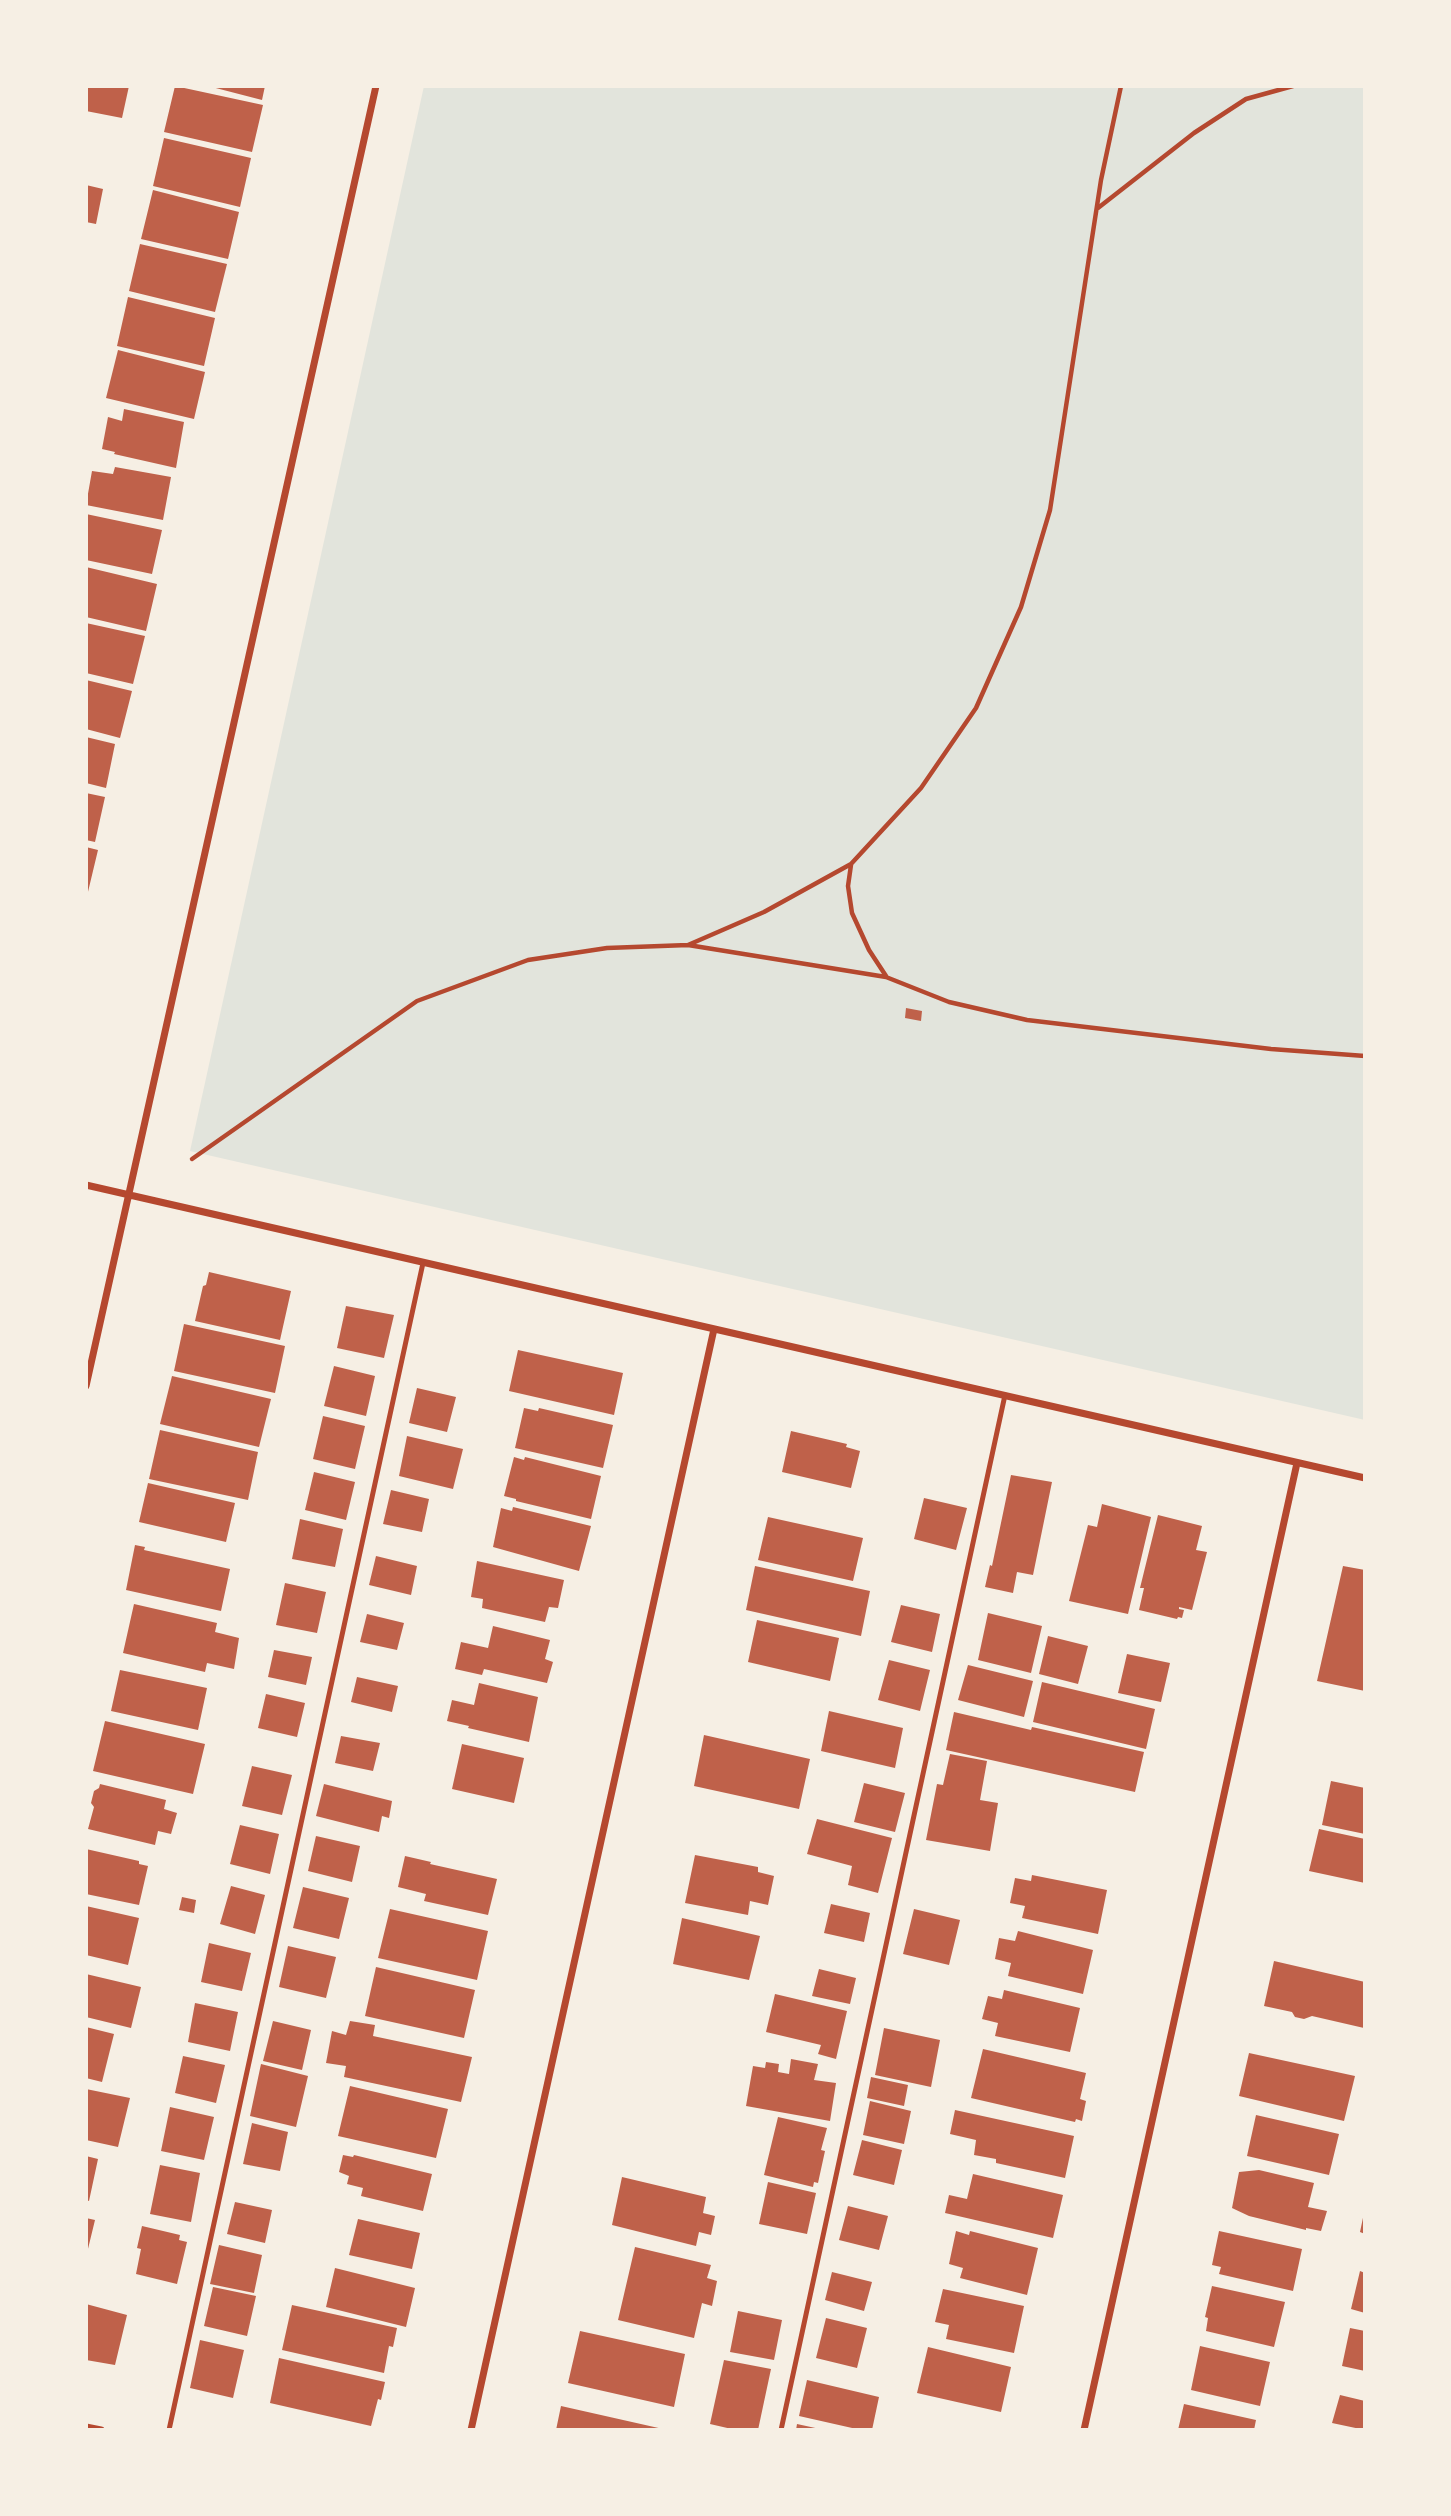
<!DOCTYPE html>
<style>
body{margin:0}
#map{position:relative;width:1451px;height:2516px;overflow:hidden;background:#f6efe4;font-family:Manrope,sans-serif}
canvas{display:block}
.frame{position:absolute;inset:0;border:88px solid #f6efe4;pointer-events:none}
</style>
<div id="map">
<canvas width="1451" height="2516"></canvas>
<div class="frame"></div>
</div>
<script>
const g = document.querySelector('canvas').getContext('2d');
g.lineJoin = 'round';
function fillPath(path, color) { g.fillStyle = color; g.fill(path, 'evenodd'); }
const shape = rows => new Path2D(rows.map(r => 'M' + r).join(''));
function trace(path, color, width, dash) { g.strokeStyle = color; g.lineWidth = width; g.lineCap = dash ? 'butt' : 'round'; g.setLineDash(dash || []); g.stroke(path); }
fillPath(shape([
 [424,86,1365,86,1365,1420,190,1151]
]), '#e2e4dc');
fillPath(shape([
 [86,86,129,86,122,118,86,111],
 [175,86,263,105,252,152,164,132],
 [208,86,265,86,262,100],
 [164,138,251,158,240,207,153,186],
 [86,185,103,189,96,224,86,222],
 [153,190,239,212,228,259,141,239],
 [140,244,227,264,215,312,129,291],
 [128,297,215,318,204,366,117,346],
 [118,350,205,372,194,419,106,398],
 [124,409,184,422,176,468,114,454,115,452,102,449,108,417,122,421],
 [115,467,171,477,163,520,86,505,92,471,113,474],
 [86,514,162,530,152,574,86,560],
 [86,567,157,584,146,631,86,617],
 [86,623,145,636,133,684,86,673],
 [86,680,132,691,120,738,86,729],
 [86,737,115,744,106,788,86,783],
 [86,793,105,797,95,842,86,840],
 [86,847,98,850,87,896,86,895],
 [906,1008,922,1011,921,1021,905,1018],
 [209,1272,291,1291,280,1340,195,1321,203,1286,206,1285],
 [346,1306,394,1315,384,1358,337,1348],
 [184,1324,285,1346,275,1393,174,1371],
 [518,1350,623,1373,614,1415,509,1391],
 [334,1366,375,1376,366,1416,324,1406],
 [172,1376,271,1399,259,1447,160,1424],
 [417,1388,456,1397,447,1432,409,1423],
 [524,1408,538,1411,539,1408,613,1425,603,1468,515,1448],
 [323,1416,365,1426,355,1469,313,1459],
 [160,1430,258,1452,248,1500,149,1479],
 [791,1431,847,1444,846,1447,860,1451,851,1488,782,1472],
 [407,1436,463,1449,453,1489,399,1476],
 [514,1457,524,1460,525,1457,601,1476,591,1519,516,1501,516,1499,504,1496],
 [314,1472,355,1482,346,1520,305,1510],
 [1011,1475,1052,1482,1033,1575,1017,1572,1013,1593,985,1587,990,1565,992,1566],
 [148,1483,235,1503,226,1542,139,1522],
 [391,1490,429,1499,422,1532,383,1524],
 [924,1498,967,1508,956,1550,914,1539],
 [1102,1504,1151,1517,1128,1614,1069,1601,1088,1525,1097,1527],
 [513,1507,591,1526,579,1571,493,1547,501,1508,512,1511],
 [1158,1515,1202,1526,1196,1550,1207,1552,1192,1610,1179,1607,1179,1609,1184,1610,1182,1618,1178,1617,1177,1619,1139,1610,1144,1588,1140,1588],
 [768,1517,863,1538,853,1581,758,1560],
 [300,1519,343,1529,335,1567,292,1559],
 [135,1545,145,1547,144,1550,230,1569,221,1611,126,1590],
 [376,1556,417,1566,411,1595,369,1585],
 [477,1561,564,1580,558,1608,549,1607,545,1622,482,1608,483,1599,471,1597],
 [755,1566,870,1591,861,1636,746,1610],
 [1343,1566,1365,1570,1365,1691,1317,1681],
 [285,1583,326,1592,317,1633,276,1625],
 [134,1604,217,1623,215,1632,239,1638,234,1669,207,1663,205,1672,123,1653],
 [901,1605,940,1614,932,1652,891,1642],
 [988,1613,1042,1626,1031,1673,978,1660],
 [367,1614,404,1623,397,1650,360,1642],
 [757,1620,839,1638,830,1681,748,1662],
 [493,1626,550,1640,545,1659,553,1662,547,1683,484,1669,482,1675,455,1669,461,1642,488,1648],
 [1048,1636,1088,1646,1078,1684,1039,1674],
 [274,1650,312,1657,306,1685,268,1677],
 [1127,1654,1170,1663,1161,1702,1118,1693],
 [889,1660,930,1670,920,1711,878,1700],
 [968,1665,1033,1681,1024,1717,958,1700],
 [120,1670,207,1688,198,1730,111,1711],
 [357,1677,398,1686,392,1712,351,1702],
 [1042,1682,1155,1709,1146,1749,1033,1722],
 [479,1683,538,1697,529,1742,468,1728,469,1726,447,1721,452,1700,474,1705],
 [266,1694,305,1703,297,1737,258,1728],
 [829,1711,903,1728,895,1768,821,1751],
 [954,1712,1031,1730,1032,1727,1144,1752,1135,1792,946,1750],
 [105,1721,205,1744,193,1794,93,1771],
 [704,1735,810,1759,799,1809,694,1786],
 [341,1736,380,1743,373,1771,335,1763],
 [462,1744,524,1758,514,1803,452,1789],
 [950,1754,987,1761,980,1800,998,1803,990,1851,926,1840,937,1784,943,1785],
 [252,1766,292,1775,282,1815,242,1806],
 [1331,1781,1365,1788,1365,1834,1322,1825],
 [864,1783,905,1793,895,1832,854,1822],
 [100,1784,166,1800,164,1809,177,1813,171,1834,158,1831,155,1845,88,1829,94,1807,91,1803,94,1791,99,1788],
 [324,1784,392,1801,389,1818,382,1816,379,1832,316,1816],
 [817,1819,892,1838,878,1893,848,1885,852,1866,807,1854],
 [240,1825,279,1834,270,1874,230,1864],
 [1319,1829,1365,1839,1365,1883,1309,1871],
 [316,1836,360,1846,352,1882,308,1871],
 [86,1849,139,1861,139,1864,148,1866,139,1905,86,1894],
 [695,1855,758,1867,758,1872,774,1876,768,1905,750,1901,748,1915,685,1903],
 [405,1856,431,1862,430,1864,497,1879,488,1915,424,1901,426,1894,398,1887],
 [1032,1875,1107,1890,1098,1934,1022,1918,1025,1906,1010,1903,1015,1878,1031,1881],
 [231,1886,265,1895,255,1934,220,1924],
 [303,1887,349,1898,339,1939,293,1928],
 [182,1897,196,1900,194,1913,179,1910],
 [831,1904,870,1913,864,1942,824,1933],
 [86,1906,139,1918,128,1965,86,1955],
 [390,1909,488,1931,477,1980,378,1958],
 [914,1909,960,1920,949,1965,903,1954],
 [682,1918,760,1936,749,1980,673,1964],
 [1018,1931,1093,1950,1083,1994,1008,1976,1011,1963,995,1959,999,1938,1015,1941],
 [209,1943,251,1953,242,1991,201,1982],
 [288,1946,336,1957,326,1998,279,1987],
 [1274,1961,1365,1982,1364,2028,1312,2016,1304,2019,1295,2017,1292,2012,1264,2006],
 [376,1967,475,1990,464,2038,365,2016],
 [819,1969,856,1978,850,2004,812,1996],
 [86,1974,141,1987,131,2028,86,2017],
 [1004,1990,1080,2008,1070,2052,995,2036,998,2023,982,2019,988,1996,1002,1999],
 [775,1994,847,2011,836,2059,818,2054,821,2045,766,2032],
 [195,2003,238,2012,230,2051,188,2042],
 [273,2021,311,2030,302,2070,263,2061],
 [350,2021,375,2025,373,2036,472,2057,461,2102,344,2077,346,2066,326,2063,332,2031,346,2035],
 [86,2027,114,2034,102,2082,86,2078],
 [884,2028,940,2040,931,2087,875,2075],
 [983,2049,1086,2073,1080,2099,1086,2101,1082,2121,1076,2119,1075,2122,971,2098],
 [1249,2053,1355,2076,1344,2121,1239,2096],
 [183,2056,225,2065,216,2103,175,2093],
 [791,2059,818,2064,814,2080,836,2083,830,2121,746,2106,753,2066,765,2068,766,2062,779,2064,778,2072,789,2074],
 [261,2064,308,2076,296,2127,250,2116],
 [871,2077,908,2085,904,2106,867,2098],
 [350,2086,448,2109,436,2158,338,2136],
 [86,2089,130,2098,118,2147,86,2140],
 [870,2101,911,2111,904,2144,863,2135],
 [170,2107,214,2117,204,2160,161,2151],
 [955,2110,1074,2136,1065,2178,996,2163,996,2159,974,2155,976,2140,950,2134],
 [1256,2115,1339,2134,1329,2175,1247,2156],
 [778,2117,827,2128,821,2150,825,2151,818,2183,814,2182,813,2187,764,2175],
 [252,2123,288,2132,280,2171,243,2164],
 [862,2140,902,2150,894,2185,853,2175],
 [343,2155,353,2157,354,2155,432,2174,423,2211,361,2196,363,2188,347,2184,349,2176,339,2172],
 [86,2156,98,2159,89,2201,86,2200],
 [160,2165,200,2173,191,2222,150,2214],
 [1259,2170,1314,2183,1308,2207,1327,2211,1321,2231,1306,2228,1306,2230,1249,2216,1232,2208,1239,2172],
 [973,2174,1063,2195,1053,2238,945,2213,949,2195,967,2199],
 [622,2177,706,2197,703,2213,715,2216,711,2235,699,2232,696,2246,612,2225],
 [768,2182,816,2193,807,2234,759,2224],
 [235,2202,272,2210,265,2243,227,2234],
 [848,2206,888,2216,879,2250,839,2240],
 [1364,2213,1365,2213,1365,2234,1360,2232],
 [86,2218,95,2220,87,2253,86,2253],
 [358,2219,420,2233,412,2269,349,2255],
 [142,2226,180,2235,179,2240,187,2242,177,2284,136,2274,141,2249,137,2248],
 [956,2231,969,2235,970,2231,1038,2248,1027,2295,960,2278,963,2268,949,2264],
 [1219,2231,1302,2249,1293,2291,1219,2274,1221,2267,1212,2265],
 [219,2245,262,2255,254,2293,210,2284],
 [635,2247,711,2265,707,2278,717,2281,712,2306,702,2303,694,2338,618,2320],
 [335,2268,415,2288,406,2327,326,2307],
 [1360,2271,1365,2273,1365,2313,1351,2309],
 [832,2272,872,2282,864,2311,825,2300],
 [1212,2286,1285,2302,1274,2347,1206,2331,1208,2318,1205,2317],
 [213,2287,256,2296,247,2336,204,2326],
 [943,2289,1024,2306,1014,2353,946,2339,949,2325,935,2322],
 [86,2304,127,2315,115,2365,86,2360],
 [292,2305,397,2328,393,2347,389,2346,384,2373,282,2350],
 [738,2311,782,2320,774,2360,730,2352],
 [826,2318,867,2328,857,2368,816,2358],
 [1350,2328,1365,2331,1365,2371,1342,2366],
 [580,2331,685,2354,674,2407,568,2383],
 [200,2340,244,2350,233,2398,190,2388],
 [1200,2346,1270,2362,1260,2406,1191,2390],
 [928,2347,1011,2367,1001,2412,917,2393],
 [279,2358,385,2382,381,2400,378,2399,371,2426,270,2403],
 [724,2360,771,2369,758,2430,736,2430,710,2424],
 [807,2380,879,2397,872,2430,861,2430,799,2416],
 [1340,2395,1365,2401,1365,2430,1332,2423],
 [1184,2404,1256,2420,1254,2430,1178,2430],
 [561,2406,663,2429,662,2430,556,2430],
 [797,2424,820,2429,820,2430,796,2430]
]), '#bf614a');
trace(shape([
 [1121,86,1101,180,1050,510,1021,607,976,708,921,788,851,864,764,912,688,945,886,977,949,1002,1027,1020,1271,1049,1365,1056],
 [1098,208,1194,133,1246,99,1293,86],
 [851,865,848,886,852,913,869,950,886,976],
 [192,1159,417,1001,528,960,607,948,688,945]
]), '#b5482f', 4.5);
trace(shape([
 [169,2430,423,1263],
 [781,2430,1005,1395]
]), '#b5482f', 5);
trace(shape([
 [86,1185,1365,1478],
 [86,1386,376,86],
 [86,2427,101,2430],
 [471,2430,714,1329],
 [1084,2430,1297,1463]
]), '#b5482f', 7);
</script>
